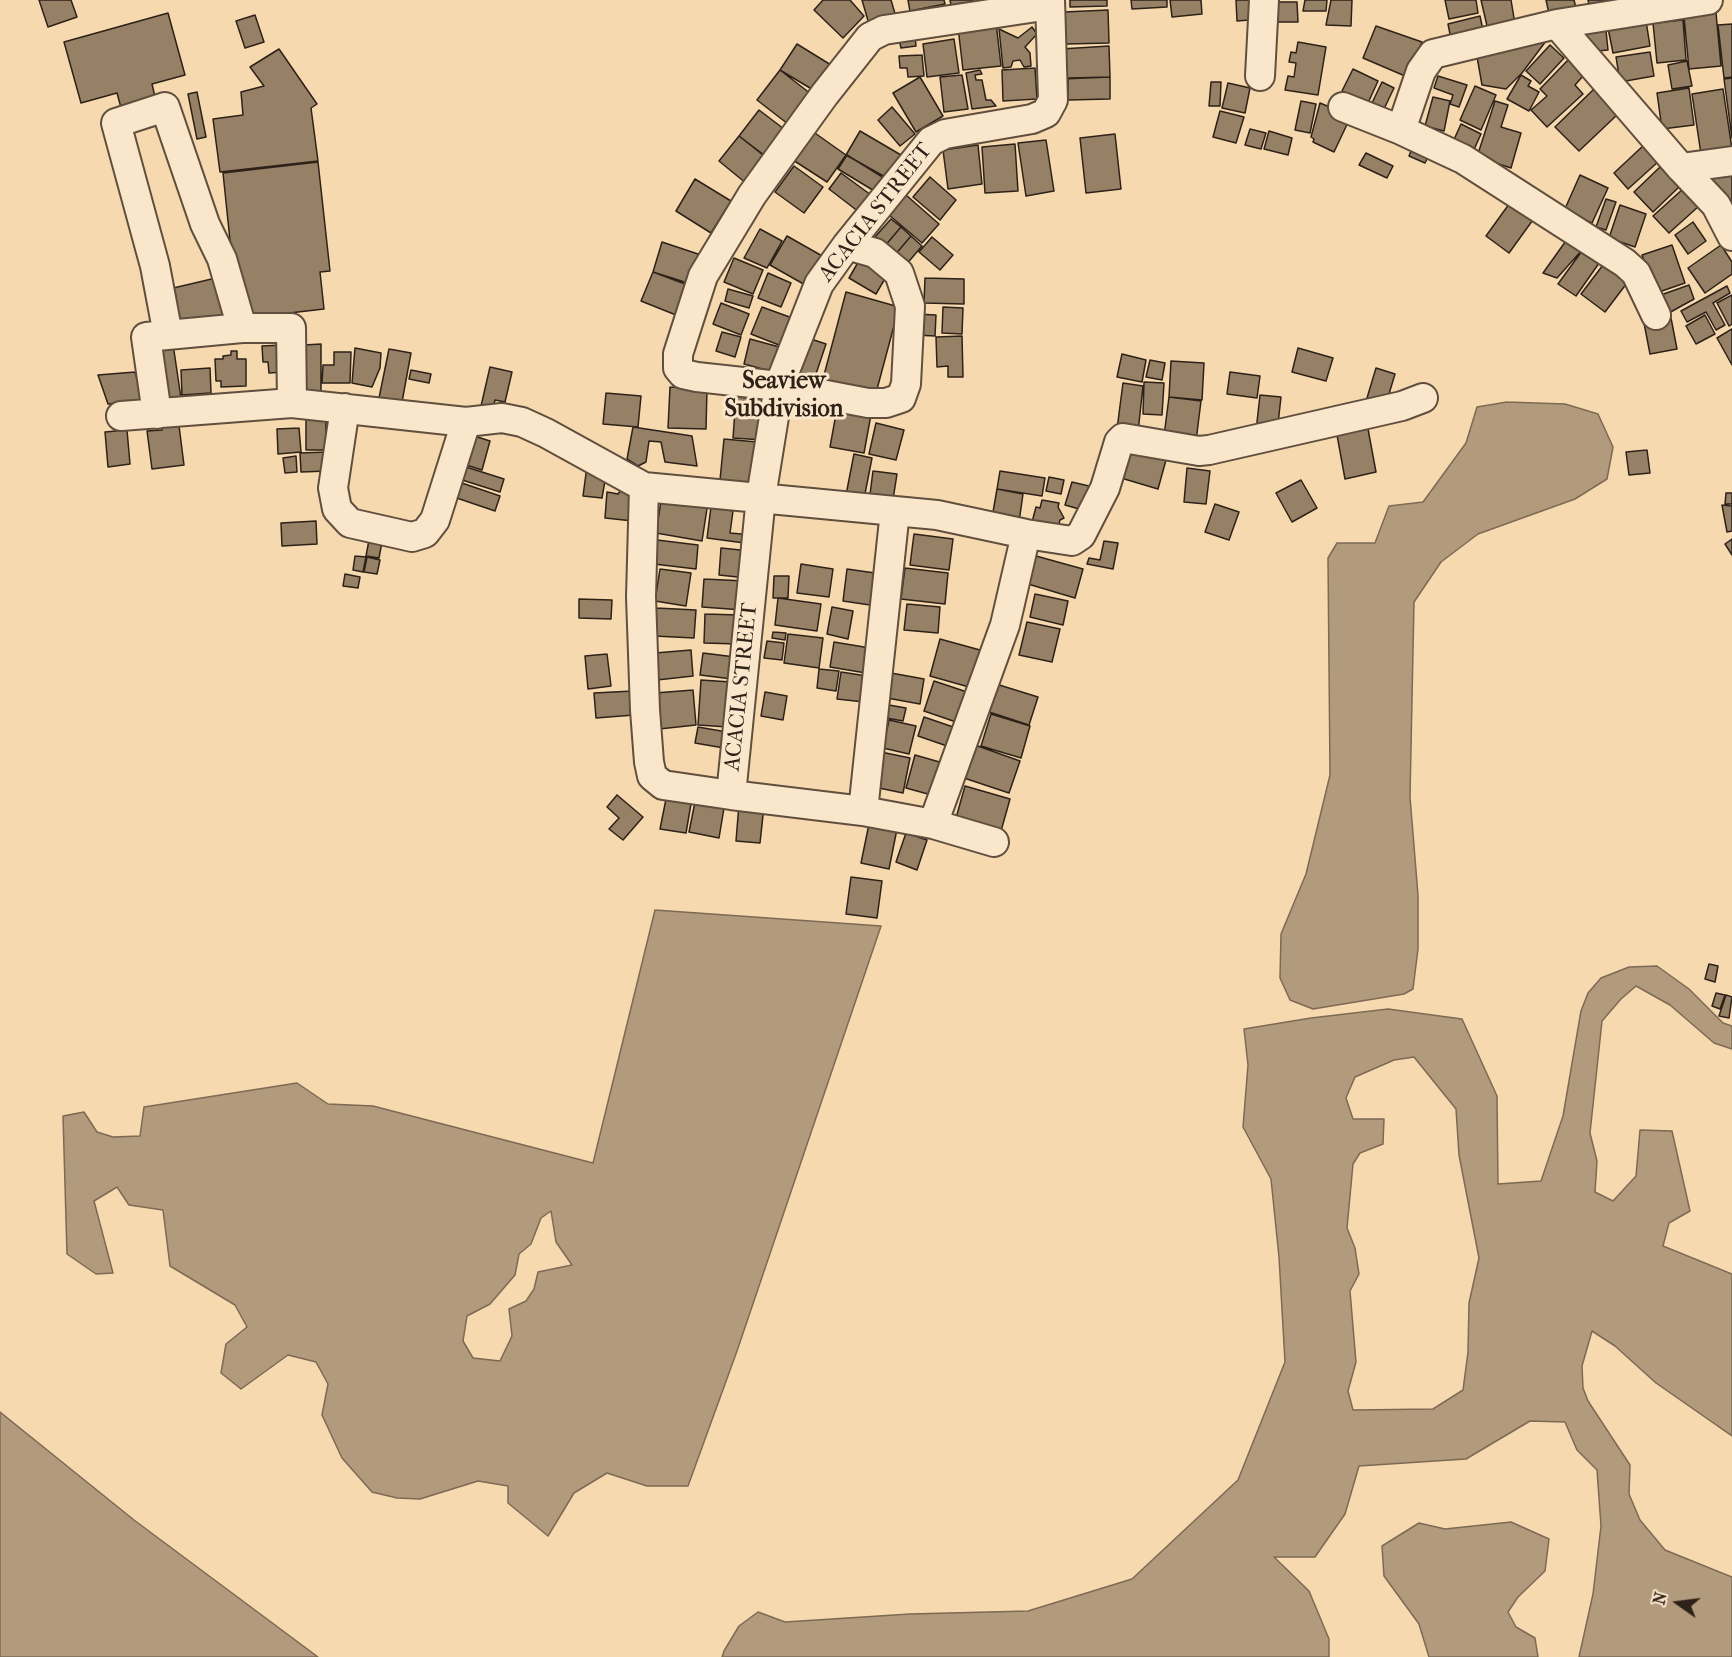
<!DOCTYPE html>
<style>
body{margin:0}
#map{position:relative;width:1732px;height:1657px;overflow:hidden;background:#f7d9af;font-family:"IM FELL French Canon",serif}
canvas{display:block}
.north{position:absolute;left:1648px;top:1573px;width:60px;height:60px;-webkit-text-stroke:4px #fae6cb;paint-order:stroke;rotate:284deg;font-size:16px;font-weight:700;line-height:24px;text-align:center;color:#2d2118}
.north::after{content:'';display:block;margin:auto;width:21px;height:27px;background:#2d2118;clip-path:polygon(50% 0,100% 100%,50% 72%,0 100%)}
</style>
<div id="map">
<canvas width="1732" height="1657"></canvas>
<div class="north">N</div>
</div>
<script>
const g = document.querySelector('canvas').getContext('2d');
g.lineJoin = 'round';
function fillPath(path, color) { g.fillStyle = color; g.fill(path, 'evenodd'); }
const shape = rows => new Path2D(rows.map(r => 'M' + r).join(''));
function trace(path, color, width, dash) { g.strokeStyle = color; g.lineWidth = width; g.lineCap = dash ? 'butt' : 'round'; g.setLineDash(dash || []); g.stroke(path); }
function drawText(font, color, halo, rows, align = 'center') {
  g.font = font + ' "IM FELL French Canon",serif'; g.lineWidth = 6; g.setLineDash([]); g.textBaseline = 'middle'; g.strokeStyle = halo; g.fillStyle = color; for (const [text, x, y, turn = 0] of rows) {
    g.save(); g.translate(x, y); g.rotate((+turn || 0) * Math.PI / 180); g.textAlign = isNaN(turn) ? turn : align; if (halo) g.strokeText(text, 0, 0); g.fillText(text, 0, 0); g.restore();
  }
}
const water = shape([
 [1507,402,1565,404,1598,414,1613,447,1607,479,1575,499,1478,534,1441,562,1414,602,1410,797,1418,895,1418,949,1413,989,1404,994,1313,1009,1290,1000,1280,978,1281,934,1306,874,1330,775,1328,558,1337,543,1375,543,1389,506,1423,502,1466,443,1477,407,1507,402],
 [655,910,881,926,737,1351,688,1486,647,1486,607,1473,574,1493,548,1536,508,1503,508,1486,478,1481,420,1499,397,1498,372,1492,342,1458,322,1415,328,1384,316,1362,288,1355,241,1389,221,1373,226,1344,247,1327,235,1305,170,1266,163,1210,129,1205,117,1187,94,1201,113,1273,96,1274,67,1254,63,1116,84,1112,97,1132,113,1137,140,1136,144,1107,297,1083,328,1104,373,1106,593,1163,655,910],
 [551,1211,556,1242,572,1265,538,1272,534,1289,526,1301,509,1309,512,1336,500,1361,473,1358,463,1341,467,1316,490,1304,515,1275,519,1254,531,1244,541,1218,551,1211],
 [1657,966,1689,989,1723,1023,1732,1026,1732,1049,1714,1043,1670,1005,1636,986,1621,999,1602,1021,1590,1133,1597,1161,1595,1192,1613,1201,1636,1176,1640,1130,1672,1131,1690,1211,1669,1223,1663,1246,1732,1274,1732,1436,1656,1383,1615,1346,1592,1331,1582,1366,1583,1388,1588,1401,1630,1465,1629,1494,1640,1520,1665,1550,1732,1577,1732,1657,1579,1657,1593,1594,1601,1526,1597,1470,1577,1450,1565,1422,1530,1421,1466,1459,1359,1466,1345,1514,1315,1557,1274,1557,1309,1591,1329,1639,1329,1657,722,1657,724,1651,739,1626,758,1612,785,1622,910,1614,1028,1611,1132,1579,1238,1480,1285,1362,1279,1257,1271,1179,1243,1127,1248,1065,1244,1029,1311,1018,1388,1009,1462,1019,1497,1096,1498,1184,1541,1181,1563,1116,1581,1011,1588,993,1601,978,1629,967,1657,966],
 [1414,1057,1456,1109,1459,1155,1479,1258,1469,1303,1468,1352,1463,1390,1433,1409,1353,1410,1348,1391,1356,1362,1350,1291,1359,1274,1355,1248,1347,1228,1353,1164,1360,1153,1383,1144,1384,1119,1353,1119,1346,1098,1355,1077,1394,1060,1414,1057],
 [0,1412,134,1520,318,1657,0,1657,0,1412],
 [1511,1522,1549,1539,1545,1571,1518,1597,1508,1612,1516,1627,1535,1638,1538,1657,1429,1657,1419,1624,1384,1576,1382,1546,1419,1523,1445,1529,1511,1522]
]);
fillPath(water, '#b29a7c');
trace(water, '#7d6a54', 1.5);
const building = shape([
 [39,0,71,0,77,17,48,27,39,0],
 [823,0,850,0,864,16,843,38,814,10,823,0],
 [862,0,891,0,896,17,869,24,862,0],
 [908,0,944,0,945,4,910,11,908,0],
 [950,0,973,0,974,6,952,10,950,0],
 [1070,0,1107,0,1107,6,1070,7,1070,0],
 [1131,0,1167,0,1167,7,1132,9,1131,0],
 [1170,0,1201,0,1202,14,1172,17,1170,0],
 [1236,0,1260,0,1261,19,1237,21,1236,0],
 [1305,0,1327,0,1326,11,1303,11,1305,0],
 [1331,0,1352,0,1351,26,1326,25,1331,0],
 [1445,0,1476,0,1478,13,1449,19,1445,0],
 [1481,0,1511,0,1515,24,1488,30,1481,0],
 [1546,0,1574,0,1577,12,1550,18,1546,0],
 [1588,0,1606,0,1607,4,1590,9,1588,0],
 [1276,2,1297,2,1298,22,1277,22,1276,2],
 [1108,10,1109,43,1066,44,1064,12,1108,10],
 [168,13,185,75,152,84,157,105,123,115,117,93,81,103,64,42,168,13],
 [1716,13,1721,66,1689,69,1684,17,1716,13],
 [255,15,264,42,245,48,236,21,255,15],
 [1480,16,1483,30,1451,39,1448,24,1480,16],
 [1683,20,1686,60,1657,63,1653,23,1683,20],
 [1646,21,1650,46,1613,53,1608,28,1646,21],
 [996,22,1001,66,963,70,958,27,996,22],
 [1732,24,1732,77,1724,78,1718,25,1732,24],
 [1376,26,1422,42,1405,76,1363,58,1376,26],
 [1032,27,1037,34,1025,47,1030,53,1031,66,1024,67,1020,60,1013,61,1011,67,1003,68,999,29,1018,38,1032,27],
 [1606,31,1608,50,1587,52,1586,33,1606,31],
 [1552,33,1522,73,1506,89,1482,85,1476,51,1552,33],
 [915,36,916,46,901,48,899,39,915,36],
 [954,39,959,73,927,77,923,44,954,39],
 [1298,42,1326,47,1318,95,1285,90,1288,76,1294,77,1296,63,1289,62,1291,52,1296,53,1298,42],
 [797,44,831,65,815,91,780,70,797,44],
 [1550,45,1564,58,1540,84,1526,71,1550,45],
 [1109,46,1110,77,1062,79,1061,49,1109,46],
 [279,49,317,104,311,108,318,161,220,172,213,119,243,115,241,92,264,86,250,67,279,49],
 [1650,52,1654,76,1620,82,1616,57,1650,52],
 [922,55,924,76,908,77,907,68,900,68,899,56,922,55],
 [1568,60,1584,75,1575,85,1583,94,1547,127,1531,110,1547,96,1540,89,1568,60],
 [1687,61,1692,86,1672,89,1668,65,1687,61],
 [1035,68,1037,99,1003,101,1002,70,1035,68],
 [1353,69,1378,81,1368,103,1342,91,1353,69],
 [780,70,811,94,788,124,757,100,780,70],
 [980,70,982,74,975,75,976,80,982,80,986,100,991,100,996,106,972,109,966,73,980,70],
 [962,75,968,109,944,112,940,77,962,75],
 [1521,75,1531,81,1528,86,1539,92,1529,111,1507,99,1521,75],
 [1438,76,1467,85,1459,107,1450,104,1453,95,1434,88,1438,76],
 [920,77,943,116,916,132,893,93,920,77],
 [1110,77,1110,99,1068,100,1068,78,1110,77],
 [1732,78,1732,138,1724,79,1732,78],
 [1211,82,1221,82,1220,106,1209,106,1211,82],
 [1382,82,1394,88,1383,111,1371,105,1382,82],
 [1228,83,1250,88,1245,113,1222,108,1228,83],
 [1475,86,1496,95,1481,130,1460,120,1475,86],
 [1689,88,1694,125,1662,129,1657,93,1689,88],
 [1594,89,1618,114,1579,151,1555,127,1594,89],
 [1723,89,1732,149,1701,154,1692,94,1723,89],
 [197,92,206,137,197,139,188,94,197,92],
 [1433,97,1450,101,1444,131,1425,126,1433,97],
 [1301,101,1316,104,1310,133,1295,130,1301,101],
 [1495,101,1508,105,1501,127,1521,133,1511,168,1477,157,1495,101],
 [1320,103,1351,116,1334,152,1313,142,1314,139,1311,137,1320,103],
 [892,107,915,134,900,146,878,120,892,107],
 [759,110,784,129,764,155,739,136,759,110],
 [1220,111,1244,117,1236,143,1213,137,1220,111],
 [1461,124,1481,134,1472,154,1452,144,1461,124],
 [1250,129,1266,133,1261,149,1245,145,1250,129],
 [812,131,846,155,827,182,793,160,812,131],
 [860,131,901,155,887,178,846,155,860,131],
 [1269,131,1292,138,1288,155,1264,149,1269,131],
 [1115,134,1121,189,1086,193,1080,138,1115,134],
 [739,136,768,159,747,184,719,161,739,136],
 [1046,140,1054,191,1026,196,1018,143,1046,140],
 [1414,143,1431,151,1425,163,1409,156,1414,143],
 [1015,144,1018,191,985,193,982,147,1015,144],
 [978,145,982,184,948,189,943,150,978,145],
 [1644,145,1659,161,1628,189,1614,173,1644,145],
 [1366,153,1393,166,1387,178,1359,165,1366,153],
 [847,155,884,178,876,192,838,169,847,155],
 [318,162,330,271,320,272,324,309,246,318,234,279,223,173,318,162],
 [794,166,823,187,804,213,775,192,794,166],
 [1660,167,1679,187,1653,212,1634,192,1660,167],
 [841,173,871,195,859,212,829,189,841,173],
 [1732,173,1732,210,1709,176,1732,173],
 [1580,175,1608,188,1592,223,1564,211,1580,175],
 [930,177,956,200,940,220,913,197,930,177],
 [695,179,731,201,711,233,676,211,695,179],
 [1683,189,1699,206,1669,233,1653,216,1683,189],
 [906,195,939,224,922,243,889,215,906,195],
 [1606,199,1616,202,1606,230,1596,227,1606,199],
 [1512,200,1535,217,1509,253,1486,236,1512,200],
 [1620,205,1646,214,1635,247,1609,238,1620,205],
 [891,219,901,227,884,247,874,238,891,219],
 [1693,222,1706,241,1688,254,1675,235,1693,222],
 [901,227,911,236,894,256,884,247,901,227],
 [760,229,782,241,767,268,744,258,760,229],
 [787,236,824,257,807,286,770,265,787,236],
 [911,236,922,246,905,266,894,256,911,236],
 [932,237,953,255,940,270,919,252,932,237],
 [1568,238,1583,249,1557,278,1543,273,1568,238],
 [662,242,701,255,691,284,653,272,662,242],
 [1587,244,1604,256,1576,296,1558,284,1587,244],
 [1672,245,1685,283,1656,293,1642,255,1672,245],
 [1721,245,1732,262,1732,274,1705,293,1688,268,1721,245],
 [734,258,763,270,753,294,724,282,734,258],
 [860,259,887,275,876,294,849,278,860,259],
 [1606,261,1630,279,1605,312,1581,294,1606,261],
 [653,272,693,287,681,317,641,301,653,272],
 [768,273,791,283,781,307,758,298,768,273],
 [220,277,230,321,175,334,165,290,220,277],
 [925,278,964,279,964,304,924,303,925,278],
 [1689,285,1694,299,1667,314,1658,296,1689,285],
 [1727,286,1730,293,1713,303,1725,325,1716,330,1706,312,1687,322,1681,311,1727,286],
 [728,289,753,296,749,308,725,301,728,289],
 [846,292,899,307,876,393,823,379,846,292],
 [1732,295,1732,324,1729,326,1717,303,1732,295],
 [721,303,749,314,741,335,713,324,721,303],
 [762,307,795,319,784,347,751,334,762,307],
 [943,307,963,308,962,334,942,333,943,307],
 [916,314,936,315,935,336,915,335,916,314],
 [1705,315,1715,334,1696,344,1686,326,1705,315],
 [1671,318,1677,349,1650,354,1644,323,1671,318],
 [1732,329,1732,365,1717,338,1732,329],
 [722,332,741,337,735,357,716,351,722,332],
 [962,336,963,377,948,377,948,366,937,367,936,337,962,336],
 [750,339,783,348,777,373,744,364,750,339],
 [811,339,826,344,815,377,800,372,811,339],
 [173,344,181,398,160,401,152,347,173,344],
 [321,344,321,394,304,394,304,345,321,344],
 [283,345,284,372,269,373,268,362,263,362,262,346,283,345],
 [355,348,381,353,380,368,372,387,352,383,355,348],
 [1298,348,1333,358,1326,381,1292,372,1298,348],
 [389,349,411,353,402,402,379,398,389,349],
 [231,351,237,351,237,359,246,359,246,386,221,387,221,381,216,381,215,359,223,359,223,356,231,355,231,351],
 [334,352,351,352,350,383,322,383,323,365,334,365,334,352],
 [1122,354,1146,360,1142,382,1117,377,1122,354],
 [1150,360,1165,363,1162,380,1146,377,1150,360],
 [1171,361,1204,363,1202,400,1169,397,1171,361],
 [490,367,512,372,505,402,495,400,493,409,481,406,490,367],
 [210,368,211,393,182,395,181,370,210,368],
 [1376,368,1395,374,1386,404,1367,398,1376,368],
 [411,370,431,374,429,383,409,379,411,370],
 [135,372,143,401,108,404,98,375,135,372],
 [1230,372,1260,376,1257,398,1227,394,1230,372],
 [1144,382,1164,383,1162,415,1143,414,1144,382],
 [1123,383,1143,386,1138,432,1117,429,1123,383],
 [670,387,707,388,706,429,668,428,670,387],
 [606,393,641,396,638,427,603,424,606,393],
 [1260,395,1281,397,1277,433,1256,431,1260,395],
 [736,397,766,399,763,440,733,438,736,397],
 [1169,397,1201,401,1196,441,1164,436,1169,397],
 [838,403,872,409,864,453,830,447,838,403],
 [326,416,326,450,306,450,306,417,326,416],
 [178,418,184,465,152,469,147,431,162,430,161,420,178,418],
 [876,423,904,430,896,460,869,454,876,423],
 [633,427,692,436,697,466,665,462,661,442,649,441,646,462,638,466,627,459,633,427],
 [299,428,301,452,278,454,277,429,299,428],
 [1368,429,1376,472,1345,479,1337,435,1368,429],
 [127,430,130,464,108,467,105,432,127,430],
 [471,435,490,441,482,470,463,464,471,435],
 [724,439,757,442,753,483,720,480,724,439],
 [1130,449,1166,460,1158,489,1121,478,1130,449],
 [1647,450,1650,473,1629,475,1626,452,1647,450],
 [327,452,328,471,301,472,300,453,327,452],
 [854,454,872,458,863,504,845,500,854,454],
 [296,456,297,472,285,473,283,458,296,456],
 [463,466,504,479,500,492,459,479,463,466],
 [587,466,607,469,602,498,583,496,587,466],
 [1187,468,1210,471,1206,504,1184,502,1187,468],
 [873,471,897,474,892,506,869,502,873,471],
 [1000,471,1045,478,1042,496,997,489,1000,471],
 [1049,477,1064,480,1061,494,1046,491,1049,477],
 [453,480,500,496,495,511,448,495,453,480],
 [1301,480,1317,508,1292,522,1276,493,1301,480],
 [1072,482,1093,487,1086,511,1065,505,1072,482],
 [623,487,633,495,633,521,605,518,607,492,618,494,623,487],
 [997,489,1023,494,1019,522,992,518,997,489],
 [1726,493,1732,493,1732,504,1725,504,1726,493],
 [662,495,708,502,702,541,656,533,662,495],
 [1042,500,1059,503,1058,507,1064,518,1060,520,1057,531,1031,526,1036,507,1040,508,1042,500],
 [1215,504,1239,512,1229,540,1205,532,1215,504],
 [1722,505,1732,506,1732,531,1727,532,1722,505],
 [711,507,733,511,730,533,753,535,752,544,707,538,711,507],
 [316,521,317,544,282,546,281,523,316,521],
 [914,534,953,539,949,570,910,565,914,534],
 [1732,539,1732,555,1725,544,1732,539],
 [369,540,382,542,379,558,366,556,369,540],
 [657,540,698,545,696,569,654,564,657,540],
 [1104,541,1118,543,1113,569,1087,564,1089,558,1100,560,1104,541],
 [721,548,750,551,747,578,719,575,721,548],
 [355,556,366,557,363,572,353,570,355,556],
 [1036,556,1083,569,1075,598,1028,584,1036,556],
 [367,557,380,560,377,574,364,572,367,557],
 [801,564,833,569,829,597,797,593,801,564],
 [905,568,948,573,945,604,901,599,905,568],
 [660,569,691,573,686,606,655,601,660,569],
 [847,569,875,573,870,605,843,601,847,569],
 [345,574,360,577,358,588,343,586,345,574],
 [774,576,789,576,788,598,773,598,774,576],
 [704,579,745,581,743,610,702,607,704,579],
 [1035,594,1068,601,1063,625,1030,617,1035,594],
 [778,598,821,604,817,631,775,625,778,598],
 [579,599,612,600,611,619,579,618,579,599],
 [907,604,940,607,938,633,904,630,907,604],
 [832,607,853,611,848,639,827,634,832,607],
 [656,608,696,610,694,638,654,636,656,608],
 [705,614,739,615,738,644,704,643,705,614],
 [1027,622,1060,629,1052,662,1019,655,1027,622],
 [773,632,786,633,785,640,772,638,773,632],
 [788,634,823,638,819,668,784,663,788,634],
 [940,639,980,650,969,687,930,676,940,639],
 [767,641,784,643,782,660,764,658,767,641],
 [834,642,870,648,866,673,830,667,834,642],
 [691,650,693,676,657,680,655,653,691,650],
 [703,653,735,657,732,679,700,675,703,653],
 [607,654,611,686,588,689,585,656,607,654],
 [819,669,839,671,836,691,817,688,819,669],
 [841,672,867,676,864,702,837,699,841,672],
 [891,673,924,679,920,704,887,698,891,673],
 [701,680,731,682,728,727,698,725,701,680],
 [934,681,970,693,959,723,924,711,934,681],
 [996,684,1038,697,1029,725,986,711,996,684],
 [693,690,696,725,659,729,655,693,693,690],
 [633,691,634,715,596,718,594,693,633,691],
 [765,692,787,696,783,720,761,716,765,692],
 [883,704,906,708,903,721,881,717,883,704],
 [991,714,1030,726,1021,758,981,746,991,714],
 [924,717,956,728,950,747,918,736,924,717],
 [889,720,916,726,909,754,883,748,889,720],
 [698,727,727,732,724,748,695,743,698,727],
 [975,745,1020,761,1009,793,964,778,975,745],
 [881,752,910,758,903,793,874,787,881,752],
 [915,755,943,763,935,796,906,788,915,755],
 [965,786,1010,799,1001,831,956,818,965,786],
 [667,794,692,798,686,833,660,829,667,794],
 [617,795,643,817,623,840,609,829,619,818,607,807,617,795],
 [696,797,725,802,719,838,689,832,696,797],
 [739,804,764,806,760,843,736,841,739,804],
 [869,824,897,829,889,869,861,863,869,824],
 [906,833,927,840,917,870,896,862,906,833],
 [851,877,882,881,877,918,846,914,851,877],
 [1709,964,1718,966,1715,982,1705,979,1709,964],
 [1716,993,1725,995,1720,1009,1712,1006,1716,993],
 [1726,995,1732,997,1729,1018,1719,1016,1726,995]
]);
fillPath(building, '#968167');
trace(building, '#2d2118', 1.5);
const minor = shape([
 [1557,24,1708,0],
 [1260,76,1264,0],
 [1343,107,1401,130,1463,159,1625,263,1636,273,1656,315],
 [1401,130,1421,71,1433,54,1557,24,1681,168],
 [1732,161,1681,168,1716,205,1732,236],
 [847,245,875,253,899,273,910,306,906,384,901,398,886,403,868,403,779,386,697,377,683,374,678,368,678,354,703,276,752,195,825,94,870,37,884,30,1050,5],
 [168,335,155,266,116,123,165,107,205,224,222,259,242,328],
 [345,408,333,488,337,509,350,523,412,537,425,533,435,520,466,422],
 [157,414,146,337,242,328,291,328,292,403],
 [121,416,292,403,466,422,502,418,522,422,546,433,644,487,937,515,1026,534,1005,625,933,824],
 [644,487,641,597,645,710,649,762,652,776,663,785,731,795,863,811,933,824,994,842],
 [1026,534,1072,541,1081,535,1105,488,1119,442,1123,438,1199,451,1209,450,1402,406,1423,398],
 [731,795,761,497,779,386,819,284,847,245,931,141,945,134,1032,119,1046,113,1053,100,1050,0],
 [863,811,895,511]
]);
trace(minor, '#604f3e', 32);
trace(minor, '#fae6cb', 28);
drawText('22px', '#2d2118', '#fae6cb', [
 ["ACACIA STREET",876,213,-52],
 ["ACACIA STREET",742,687,-84]
]);
drawText('bold 24px', '#2d2118', '#fae6cb', [
 ["Seaview",784,382],
 ["Subdivision",784,410]
]);
</script>
